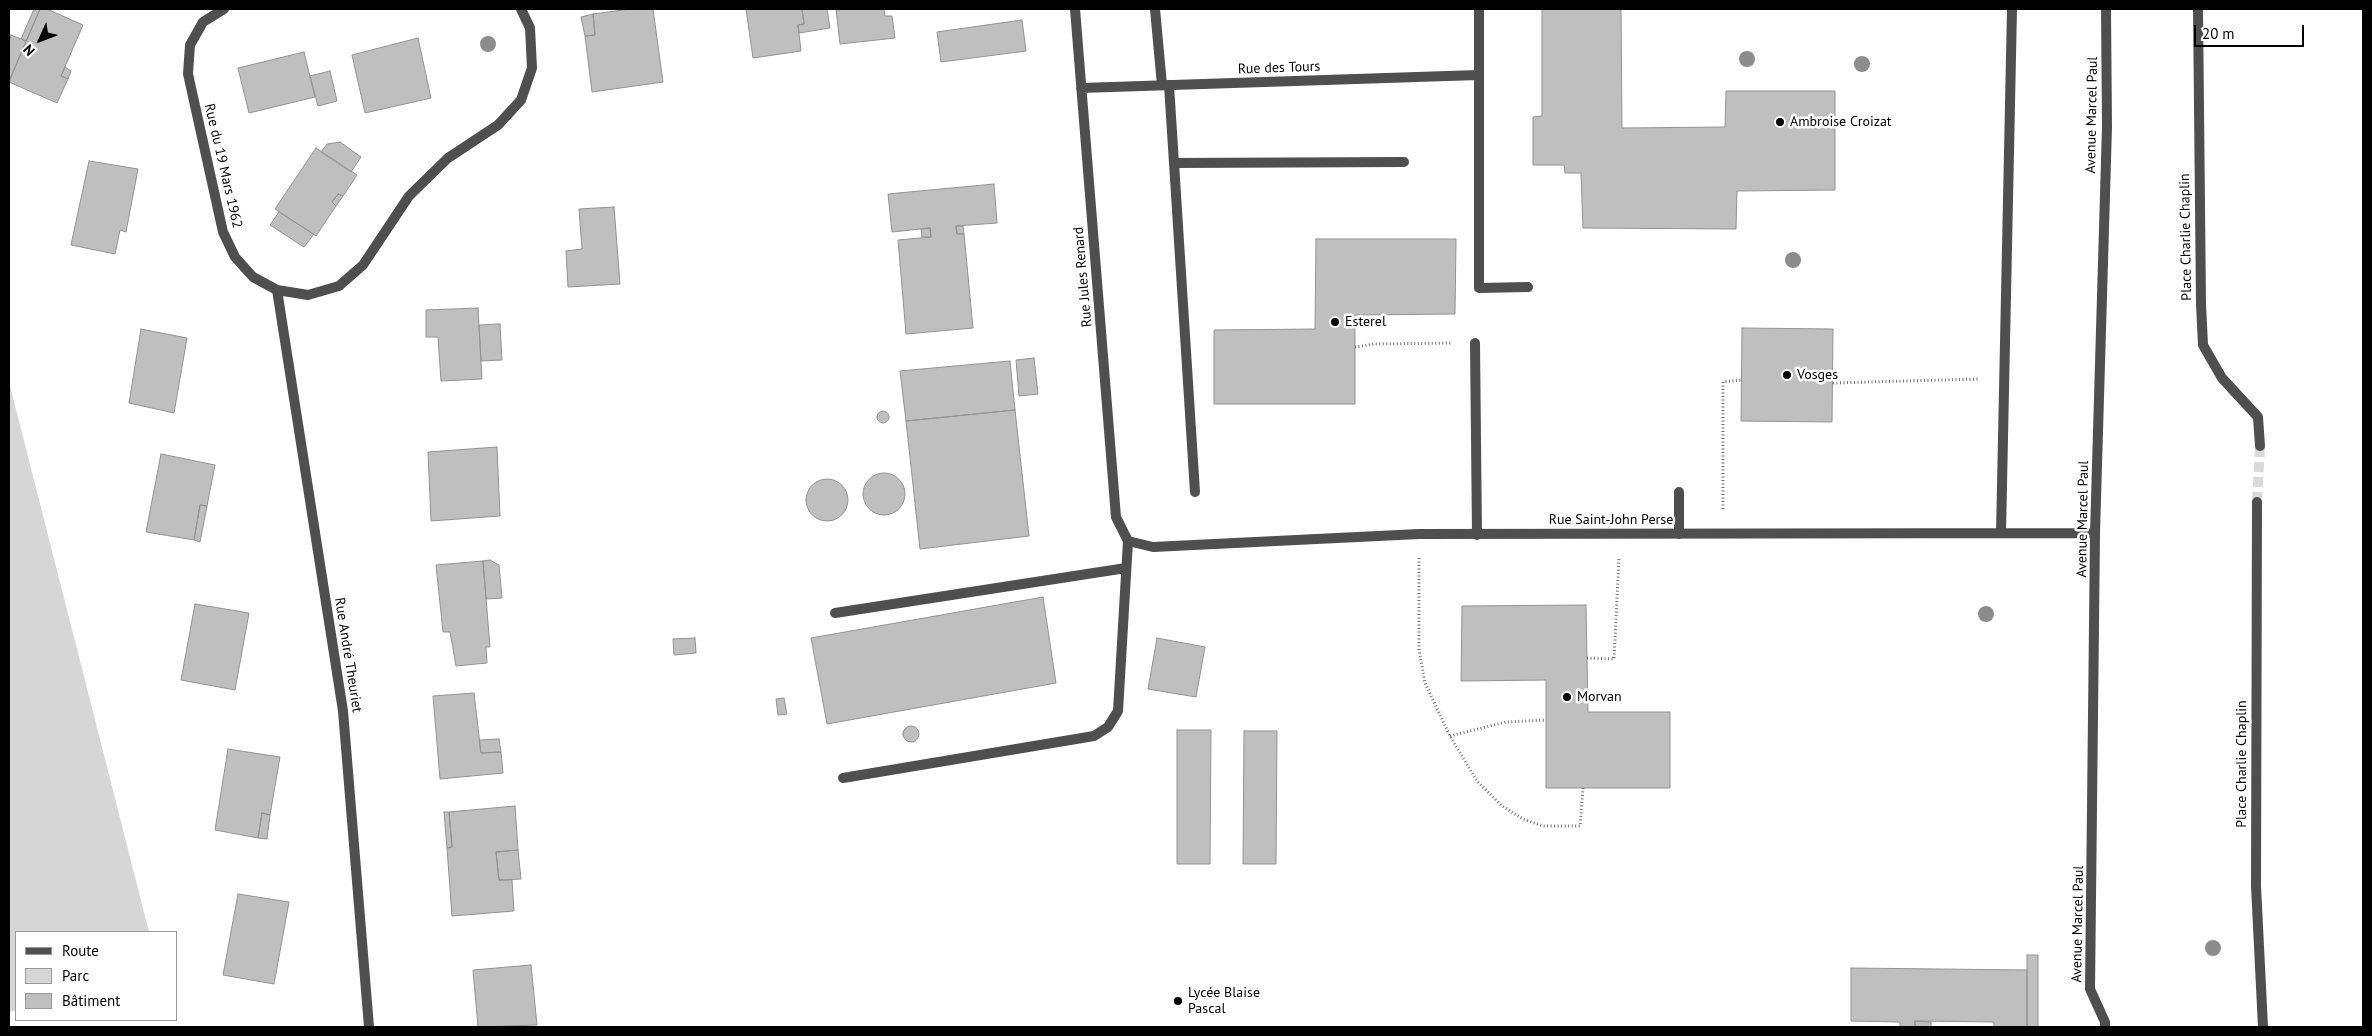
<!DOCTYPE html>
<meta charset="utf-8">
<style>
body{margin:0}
#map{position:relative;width:2372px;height:1036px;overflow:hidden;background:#fff;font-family:"PT Sans",sans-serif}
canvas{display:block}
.frame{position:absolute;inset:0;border:10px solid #000;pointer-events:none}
.legend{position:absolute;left:15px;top:931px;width:162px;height:90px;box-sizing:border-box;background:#fff;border:1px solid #999;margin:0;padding:6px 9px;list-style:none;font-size:15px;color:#000}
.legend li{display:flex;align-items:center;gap:10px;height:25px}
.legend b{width:25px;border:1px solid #999}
.north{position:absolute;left:15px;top:15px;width:50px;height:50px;-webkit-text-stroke:4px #fff;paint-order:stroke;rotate:227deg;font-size:14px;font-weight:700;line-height:20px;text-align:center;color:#000}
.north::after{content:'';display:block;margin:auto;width:18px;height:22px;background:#000;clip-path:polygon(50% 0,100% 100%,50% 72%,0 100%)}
.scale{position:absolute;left:2194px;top:25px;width:110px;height:22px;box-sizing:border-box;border:2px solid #000;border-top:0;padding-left:6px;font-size:15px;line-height:18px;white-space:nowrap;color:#000;-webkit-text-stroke:4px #fff;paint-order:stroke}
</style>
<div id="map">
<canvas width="2372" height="1036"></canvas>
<div class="frame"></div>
<ul class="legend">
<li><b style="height:6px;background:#4f4f4f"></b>Route</li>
<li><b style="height:14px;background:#d6d6d6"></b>Parc</li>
<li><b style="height:14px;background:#bfbfbf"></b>Bâtiment</li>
</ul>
<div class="north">N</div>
<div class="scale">20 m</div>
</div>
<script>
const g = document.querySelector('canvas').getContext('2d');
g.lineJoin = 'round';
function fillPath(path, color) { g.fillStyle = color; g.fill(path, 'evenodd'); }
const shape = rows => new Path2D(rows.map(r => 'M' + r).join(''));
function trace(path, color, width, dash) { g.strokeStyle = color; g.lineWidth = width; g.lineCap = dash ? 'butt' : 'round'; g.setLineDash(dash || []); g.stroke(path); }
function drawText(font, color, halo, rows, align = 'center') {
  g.font = font + ' "PT Sans",sans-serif'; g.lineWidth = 5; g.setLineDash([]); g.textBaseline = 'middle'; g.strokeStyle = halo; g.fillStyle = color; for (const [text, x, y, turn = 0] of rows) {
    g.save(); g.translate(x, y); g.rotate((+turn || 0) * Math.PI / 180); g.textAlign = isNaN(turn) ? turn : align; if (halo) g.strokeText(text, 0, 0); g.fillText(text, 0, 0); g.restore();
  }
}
fillPath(shape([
 [9,382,149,932,16,932,16,1011,9,1012]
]), '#d6d6d6');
const building = shape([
 [34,9,40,9,26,41,21,39,34,9],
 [40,9,47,9,83,25,61,76,68,79,57,103,9,82,40,9],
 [631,9,653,9,663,82,592,92,585,36,595,35,593,14,631,9],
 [746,9,802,9,804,24,798,25,801,51,753,58,746,9],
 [802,9,827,9,830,28,799,33,798,25,804,24,802,9],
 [836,9,884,9,885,16,892,16,895,38,840,44,836,9],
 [1542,9,1621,9,1622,128,1725,127,1726,91,1835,91,1835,190,1737,191,1736,229,1583,228,1581,173,1565,173,1564,165,1533,165,1533,117,1542,116,1542,9],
 [593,14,595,35,585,36,581,17,593,14],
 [1022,20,1026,51,941,62,937,32,1022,20],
 [11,35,26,41,9,81,9,42,11,35],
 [418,38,431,98,365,113,352,55,418,38],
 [304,52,315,97,249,113,238,68,304,52],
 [65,67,71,71,68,79,61,76,65,67],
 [330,71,337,101,318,106,310,76,330,71],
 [340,142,361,157,351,172,321,152,327,144,340,142],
 [316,148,357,175,343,196,338,194,332,202,336,206,316,236,275,209,316,148],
 [89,161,138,169,126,232,120,230,115,254,71,245,89,161],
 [994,184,997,223,956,226,957,234,964,234,973,328,906,334,898,240,931,237,930,228,892,232,888,194,994,184],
 [338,194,343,196,336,206,332,202,338,194],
 [614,207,620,284,568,287,566,251,582,249,579,209,614,207],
 [279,212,314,234,304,247,270,225,279,212],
 [956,226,963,226,964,234,957,234,956,226],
 [930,228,931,237,922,237,921,229,930,228],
 [1316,239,1456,239,1455,314,1355,315,1355,404,1214,404,1214,330,1315,329,1316,239],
 [478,308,482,379,441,381,438,337,426,337,426,310,478,308],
 [500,324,502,360,481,361,479,325,500,324],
 [1742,328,1833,329,1832,422,1741,421,1742,328],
 [141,329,187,338,174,413,129,403,141,329],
 [1034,358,1038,394,1019,396,1016,360,1034,358],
 [1010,361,1015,410,906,421,900,371,1010,361],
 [1015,410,1029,536,920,549,906,421,1015,410],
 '877 417a6 6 0 1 1 12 0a6 6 0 1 1-12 0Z',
 [497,447,500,516,431,521,428,452,497,447],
 [161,454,215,465,207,506,200,505,194,540,146,532,161,454],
 '863 494a21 21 0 1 1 42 0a21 21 0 1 1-42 0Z',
 '806 500a21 21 0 1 1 42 0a21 21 0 1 1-42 0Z',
 [200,505,207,506,200,542,194,540,200,505],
 [490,560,499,565,502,598,486,599,483,561,490,560],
 [483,561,490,647,486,647,487,663,456,666,450,632,443,632,436,565,483,561],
 [1043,597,1056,683,827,724,811,638,1043,597],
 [195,604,249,613,235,690,181,680,195,604],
 [1586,605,1588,712,1670,712,1670,788,1546,788,1546,680,1461,681,1462,606,1586,605],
 [695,638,696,653,674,655,673,639,695,638],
 [1157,638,1205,647,1196,697,1148,689,1157,638],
 [474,693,481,753,501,752,503,773,440,779,433,696,474,693],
 [784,698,787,714,778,715,776,699,784,698],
 '903 734a8 8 0 1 1 16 0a8 8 0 1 1-16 0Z',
 [1177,730,1211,730,1210,864,1177,864,1177,730],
 [1244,731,1277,731,1276,864,1243,864,1244,731],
 [499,739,501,752,481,753,479,740,499,739],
 [228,749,280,757,270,815,262,813,258,838,215,830,228,749],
 [515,806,518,850,496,852,499,880,512,880,514,911,452,916,447,848,452,847,449,812,515,806],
 [444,812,449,812,452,847,447,848,444,812],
 [262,813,270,815,267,839,258,838,262,813],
 [518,850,521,879,499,880,496,852,518,850],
 [238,894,289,902,274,984,223,975,238,894],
 [2027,955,2038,955,2038,1027,2027,1027,2027,955],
 [531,965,537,1025,478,1027,473,970,531,965],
 [1851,968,2027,970,2027,1027,1994,1027,1994,1022,1915,1021,1915,1027,1900,1027,1900,1022,1851,1021,1851,968],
 [1915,1021,1931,1022,1931,1027,1915,1027,1915,1021]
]);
fillPath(building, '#bfbfbf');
trace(building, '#939393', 1);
trace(shape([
 [2257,502,2260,446]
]), '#d9d9d9', 10, [10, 5]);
trace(shape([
 [1355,347,1374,344,1452,343],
 [1833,383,1979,379],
 [1723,509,1723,382,1741,380],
 [1419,558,1419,650,1425,683,1450,736,1477,781,1502,806,1523,819,1543,826,1580,826,1583,788],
 [1587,658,1614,659,1619,559],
 [1450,736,1506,722,1546,720]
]), '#717171', 3, [1, 2.5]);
trace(shape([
 [1155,9,1162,85],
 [1169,85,1195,492],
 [1174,163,1404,162],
 [1479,180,1479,288,1528,287],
 [1475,343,1477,535],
 [1679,492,1679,534],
 [2001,533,2012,9],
 [835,613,1126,568],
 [843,778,1094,736,1108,727,1118,711,1128,541]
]), '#4f4f4f', 10);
trace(shape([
 [224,9,203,22,190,45,188,74,223,232,235,257,253,277,277,290,308,295,339,286,363,265,409,196,448,158,498,125,521,100,532,68,530,28,521,9],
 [1075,9,1116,517,1128,541,1153,547,1419,534,2095,533],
 [1479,9,1479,180],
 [2198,9,2201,304,2203,345,2222,378,2258,417,2260,446],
 [1081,88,1478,75],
 [277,290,343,711,369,1027],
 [2257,502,2256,886,2263,1027],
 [2105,1027,2105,1022,2090,989,2095,533,2107,127,2106,9]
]), '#4f4f4f', 10);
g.fillStyle = '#8c8c8c';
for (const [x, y] of [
 [488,44],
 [1747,59],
 [1862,64],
 [1793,260],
 [1986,614],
 [2213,948]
]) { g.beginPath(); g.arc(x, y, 8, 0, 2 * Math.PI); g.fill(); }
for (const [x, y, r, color] of [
 [1780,122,5,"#000"],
 [1335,322,5,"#000"],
 [1787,375,5,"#000"],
 [1567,697,5,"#000"],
 [1178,1001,5,"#000"]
]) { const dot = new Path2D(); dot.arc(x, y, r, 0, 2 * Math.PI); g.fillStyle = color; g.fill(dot); trace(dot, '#fff', 2); }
drawText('14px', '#000', '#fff', [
 ["Rue des Tours",1279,68,-2],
 ["Avenue Marcel Paul",2092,115,-89],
 ["Rue du 19 Mars 1962",223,166,77],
 ["Place Charlie Chaplin",2186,237,-91],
 ["Rue Jules Renard",1083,277,-95],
 ["Avenue Marcel Paul",2083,519,-89],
 ["Rue Saint-John Perse",1611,520],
 ["Rue André Theuriet",348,655,81],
 ["Place Charlie Chaplin",2242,764,-90],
 ["Avenue Marcel Paul",2078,924,-89]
]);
drawText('14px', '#000', '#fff', [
 ["Ambroise Croizat",1790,122],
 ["Esterel",1345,322],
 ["Vosges",1797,375],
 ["Morvan",1577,697],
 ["Lycée Blaise",1188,993],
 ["Pascal",1188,1009]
], 'left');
</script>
